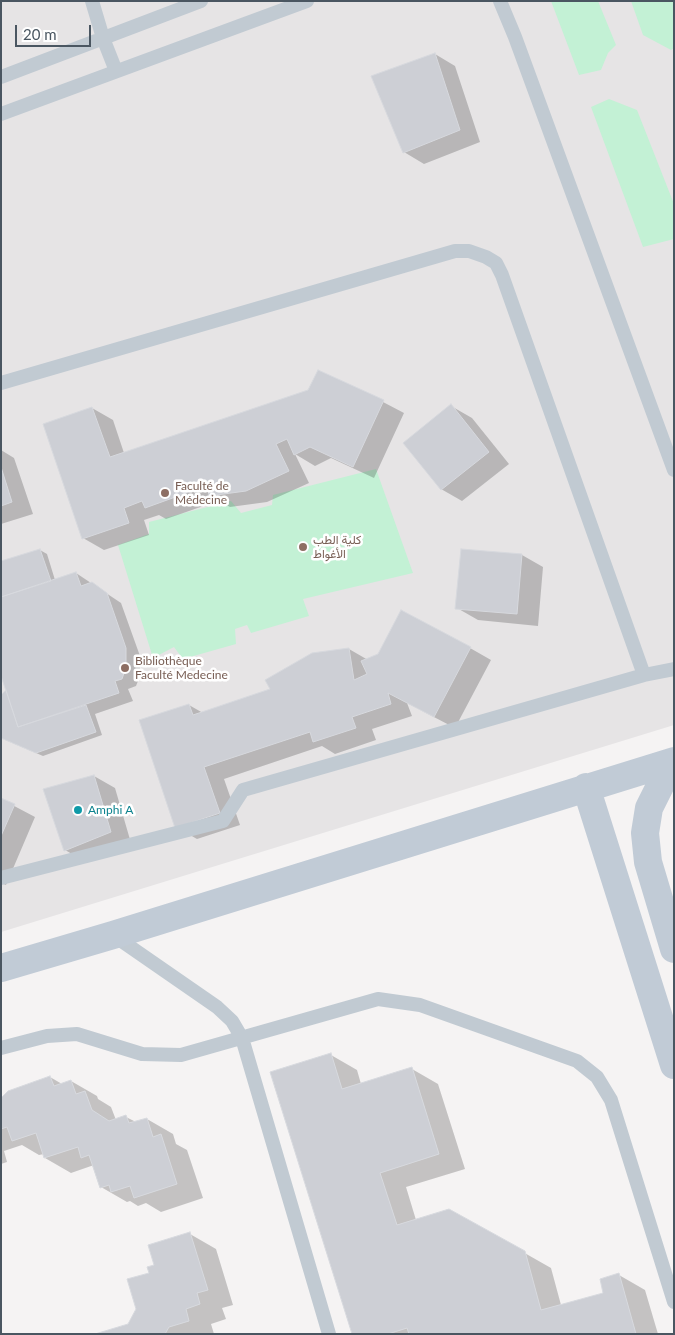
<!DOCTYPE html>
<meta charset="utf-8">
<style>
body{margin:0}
#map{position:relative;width:675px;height:1335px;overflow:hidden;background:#f5f3f3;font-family:Lato,sans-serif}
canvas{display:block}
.frame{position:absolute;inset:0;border:2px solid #4a5661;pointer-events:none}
.scale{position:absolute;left:15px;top:25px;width:76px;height:22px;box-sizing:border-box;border:2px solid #4a5661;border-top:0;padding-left:6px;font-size:15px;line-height:18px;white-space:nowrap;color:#4a5661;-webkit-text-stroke:4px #fff;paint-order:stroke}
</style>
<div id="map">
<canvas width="675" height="1335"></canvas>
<div class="frame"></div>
<div class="scale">20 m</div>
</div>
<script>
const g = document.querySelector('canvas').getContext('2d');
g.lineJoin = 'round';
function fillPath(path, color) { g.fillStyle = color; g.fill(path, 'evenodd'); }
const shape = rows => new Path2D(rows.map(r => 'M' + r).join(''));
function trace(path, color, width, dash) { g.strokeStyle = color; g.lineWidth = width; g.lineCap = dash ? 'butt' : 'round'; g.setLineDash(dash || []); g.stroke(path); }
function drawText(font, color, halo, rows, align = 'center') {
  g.font = font + ' Lato,Vazirmatn,sans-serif'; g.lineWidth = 5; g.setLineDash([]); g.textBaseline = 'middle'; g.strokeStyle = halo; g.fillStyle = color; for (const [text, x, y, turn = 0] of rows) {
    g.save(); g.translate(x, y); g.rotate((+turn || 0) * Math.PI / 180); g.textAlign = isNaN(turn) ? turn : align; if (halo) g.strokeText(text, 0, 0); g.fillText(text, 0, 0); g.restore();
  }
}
fillPath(shape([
 [1,1,674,1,674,725,1,932]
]), '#e6e4e5');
fillPath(shape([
 [551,1,598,1,616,45,608,53,601,70,579,75],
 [631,1,674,1,674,48,671,50,643,35],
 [609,99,637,110,674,204,674,239,643,247,591,107],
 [376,469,413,573,303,599,309,616,251,633,247,625,235,629,236,644,183,659,174,647,153,658,118,545,149,534,149,522,231,501,241,513,272,505,273,495]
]), '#c3f1d5');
fillPath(shape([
 [435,54,455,66,480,142,424,164,404,152],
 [383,402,404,413,374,478,331,458,315,466,295,454,309,483,267,502,230,507,214,498,210,499,212,503,166,519,159,515,144,520,149,535,104,550,83,538,92,408,113,420,124,453],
 [451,406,472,418,509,464,462,501,441,489],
 [1,450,14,458,33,514,1,524],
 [40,550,47,554,55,580,76,573,121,603,140,656,140,676,136,686,128,689,133,701,95,714,102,735,43,756,1,738,6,691],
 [522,555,543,567,538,626,478,620,457,608],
 [470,648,491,660,455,728,407,703,412,716,372,729,376,740,335,754,322,746,224,779,240,825,197,839,176,827,189,705,203,713,272,690,349,649,368,660],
 [94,776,115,788,131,843,86,862,65,850],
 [1,799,35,817,6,885,1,883],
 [331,1055,357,1070,361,1084,412,1069,438,1084,465,1169,406,1187,416,1220,449,1210,551,1268,561,1305,605,1293,619,1275,645,1290,658,1334,353,1334],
 [50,1077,62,1084,71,1081,97,1096,98,1099,111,1107,116,1120,126,1117,136,1122,147,1119,173,1134,176,1144,187,1150,203,1198,161,1212,146,1203,138,1206,130,1201,127,1202,101,1187,94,1165,71,1173,45,1158,44,1154,39,1155,22,1145,4,1151,7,1162,1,1164,1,1099],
 [190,1234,216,1249,233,1305,222,1308,226,1319,211,1324,214,1334,99,1334,129,1325,138,1309,150,1274,156,1266]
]), '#0003');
const building = shape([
 [435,53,460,130,403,153,371,76,435,53],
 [318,370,384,400,353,467,310,447,294,455,287,439,276,444,289,471,246,491,209,496,207,482,190,487,192,491,145,508,142,501,124,508,129,523,82,539,43,424,92,407,110,457,308,390,318,370],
 [451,404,489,452,441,490,403,443,451,404],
 [1,467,12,502,1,506,1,467],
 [40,549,51,581,1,597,1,561,40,549],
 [461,549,522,554,517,614,455,609,461,549],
 [76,572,81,586,92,582,107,593,126,648,126,667,122,679,115,681,119,693,18,727,1,676,1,597,76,572],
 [401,610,471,647,434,717,388,693,391,704,352,717,356,728,313,742,310,732,204,767,220,813,175,828,139,720,189,704,193,715,270,689,265,680,312,653,349,648,354,680,367,674,361,661,378,654,401,610],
 [6,690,18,727,86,705,96,732,36,753,1,738,1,695,6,690],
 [94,775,111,832,64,851,43,789,94,775],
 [1,798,15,804,1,836,1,798],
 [331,1053,342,1089,412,1067,439,1154,380,1173,397,1225,449,1209,525,1251,541,1310,603,1293,600,1279,619,1273,636,1334,409,1334,407,1328,388,1334,352,1334,270,1072,331,1053],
 [50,1076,54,1086,71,1080,76,1094,85,1091,92,1110,109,1121,126,1115,129,1123,147,1118,153,1137,161,1134,177,1184,134,1198,130,1186,111,1192,109,1185,100,1188,89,1155,81,1158,78,1147,44,1158,36,1133,12,1141,7,1127,1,1129,1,1098,8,1091,50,1076],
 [190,1232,208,1290,197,1293,200,1304,186,1309,189,1321,169,1327,165,1334,95,1334,128,1324,136,1309,127,1279,149,1273,147,1267,154,1265,148,1245,190,1232]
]);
fillPath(building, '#cdcfd5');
trace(building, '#d7d9de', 1);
trace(shape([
 [92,1,103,38,116,71],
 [500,1,515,37,674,470],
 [1,77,201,1],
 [1,114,307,1],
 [1,383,455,251,469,251,486,257,496,263,502,275,644,675],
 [1,878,223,821,243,790,644,675,674,669],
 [113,935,217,1007,232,1021,242,1038,329,1334],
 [1,1048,47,1036,77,1034,142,1054,181,1055,378,999,420,1005,577,1061,597,1077,611,1100,674,1302]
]), '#c1cad2', 14);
trace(shape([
 [672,762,649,808,645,833,648,862,674,949],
 [586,787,674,1065],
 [1,968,113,935,674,761]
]), '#c1cbd6', 28);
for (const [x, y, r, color] of [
 [165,493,5,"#8d6e63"],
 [303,547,5,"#8d6e63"],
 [125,668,5,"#8d6e63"],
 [78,810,5,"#0f9aa8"]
]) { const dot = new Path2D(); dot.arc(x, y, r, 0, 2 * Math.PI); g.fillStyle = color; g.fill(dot); trace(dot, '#fff', 2); }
drawText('12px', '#785e54', '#fff', [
 ["Faculté de",175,486],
 ["Médecine",175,500],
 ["كلية الطب",313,540],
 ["الأغواط",313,554],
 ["Bibliothèque",135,661],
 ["Faculté Medecine",135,675]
], 'left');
drawText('12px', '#0d838f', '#fff', [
 ["Amphi A",88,810]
], 'left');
</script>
